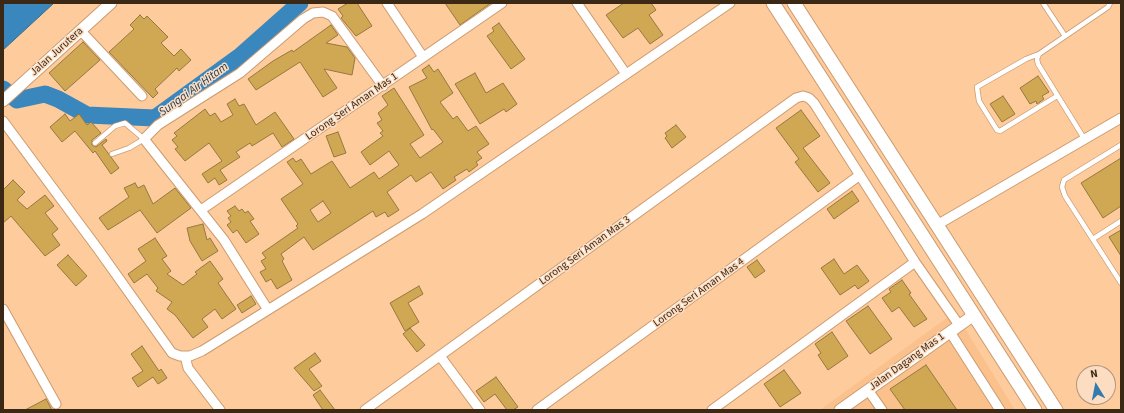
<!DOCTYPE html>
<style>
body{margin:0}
#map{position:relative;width:1124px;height:413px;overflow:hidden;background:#fecb9d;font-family:"Source Sans 3",sans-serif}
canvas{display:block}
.frame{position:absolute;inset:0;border:4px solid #3b2815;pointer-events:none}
.north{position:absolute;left:1076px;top:365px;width:40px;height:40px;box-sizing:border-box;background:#fcddc2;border:1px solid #af957d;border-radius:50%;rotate:350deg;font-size:11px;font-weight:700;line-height:16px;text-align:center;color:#3b2815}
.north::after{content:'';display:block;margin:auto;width:14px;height:18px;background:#327baf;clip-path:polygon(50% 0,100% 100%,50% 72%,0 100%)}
</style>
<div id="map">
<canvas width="1124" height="413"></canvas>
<div class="frame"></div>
<div class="north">N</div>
</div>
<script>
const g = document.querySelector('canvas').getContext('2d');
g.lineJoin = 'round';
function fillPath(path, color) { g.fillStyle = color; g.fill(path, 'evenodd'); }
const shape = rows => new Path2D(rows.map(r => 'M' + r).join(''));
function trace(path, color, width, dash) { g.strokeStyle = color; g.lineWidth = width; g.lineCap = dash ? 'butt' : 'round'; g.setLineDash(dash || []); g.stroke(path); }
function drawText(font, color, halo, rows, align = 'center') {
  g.font = font + ' "Source Sans 3",sans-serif'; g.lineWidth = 3; g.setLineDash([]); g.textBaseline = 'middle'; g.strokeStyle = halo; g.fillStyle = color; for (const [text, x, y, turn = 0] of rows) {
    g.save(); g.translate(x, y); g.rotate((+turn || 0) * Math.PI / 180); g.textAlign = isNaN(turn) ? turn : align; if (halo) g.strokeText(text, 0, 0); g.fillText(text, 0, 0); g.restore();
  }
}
fillPath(shape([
 [955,312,1015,410,820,410]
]), '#fac18d');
const water = shape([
 [3,3,54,3,3,50,3,3]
]);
fillPath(water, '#3a87be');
trace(water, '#3a6a8b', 1);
trace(shape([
 [3,89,17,100,45,94,58,99,87,115,155,118,239,57,300,3]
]), '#3a87be', 17);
const building = shape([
 [348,3,357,3,372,26,356,36,341,18,343,16,338,9,348,3],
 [445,3,491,3,460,25,445,3],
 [624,3,651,3,656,10,649,15,663,35,650,44,638,28,623,38,606,15,624,3],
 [140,15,144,19,147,16,168,37,161,43,174,56,181,49,191,60,179,71,177,68,155,89,158,93,153,98,109,52,134,29,130,25,140,15],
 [499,23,525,59,511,69,487,36,494,31,492,28,499,23],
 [331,25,338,35,326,43,347,47,355,58,352,75,324,69,337,88,323,97,300,62,256,90,248,79,273,61,292,50,293,52,331,25],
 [83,42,100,60,65,91,49,73,83,42],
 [429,65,434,72,438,69,453,93,440,102,453,119,457,116,468,131,476,126,489,144,477,152,482,158,476,162,478,165,469,172,467,169,454,177,456,180,443,189,431,172,416,182,411,175,387,192,399,210,388,217,385,212,376,217,373,211,313,250,304,237,281,254,284,259,282,261,292,280,277,289,271,279,266,282,260,272,266,269,261,261,266,258,262,253,298,228,296,226,298,224,281,199,303,184,287,162,293,158,296,162,301,159,311,174,332,161,350,188,374,172,379,179,399,165,389,151,370,165,361,152,383,136,380,133,383,131,377,123,382,120,378,113,388,105,382,96,394,88,424,135,410,144,420,158,443,142,433,129,432,130,409,87,427,78,422,70,429,65],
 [323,201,331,213,318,222,310,210,323,201],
 [475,73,486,93,503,83,517,104,506,112,504,109,480,124,455,84,475,73],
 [1038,76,1049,92,1042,96,1044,99,1037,104,1036,101,1030,104,1020,88,1038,76],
 [1003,96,1015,114,1002,122,990,104,1003,96],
 [235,99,239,106,244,104,256,125,275,112,294,139,282,147,273,133,252,146,250,143,236,152,240,157,220,170,227,180,219,185,215,178,208,183,202,174,222,161,209,143,185,161,175,149,178,147,172,140,177,136,174,133,205,109,210,116,215,113,221,122,233,115,227,104,235,99],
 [801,110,820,136,803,148,830,183,818,192,795,162,799,159,776,128,801,110],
 [65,114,70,121,79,114,87,125,91,122,101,133,92,140,92,145,96,147,106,139,107,141,102,145,119,168,111,174,95,151,93,153,75,131,62,142,50,127,65,114],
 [676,125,686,137,672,148,665,138,667,136,665,133,676,125],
 [338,132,346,153,334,157,326,136,338,132],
 [1121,158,1121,206,1103,218,1081,183,1121,158],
 [13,180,25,192,17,200,27,209,45,195,54,206,45,213,58,229,52,234,60,245,45,256,11,216,3,223,3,190,13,180],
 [135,183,138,188,144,185,153,204,175,188,191,208,157,233,140,210,108,230,99,218,129,197,124,188,135,183],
 [852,191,859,201,834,219,827,209,852,191],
 [235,206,239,211,242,209,245,213,248,211,254,219,250,221,259,234,246,243,237,230,233,233,227,225,231,222,228,218,231,216,227,211,235,206],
 [203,224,207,240,210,238,218,251,202,261,190,241,187,228,203,224],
 [1121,230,1121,256,1109,237,1121,230],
 [155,238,167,256,162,259,171,271,167,274,183,285,197,274,195,272,210,261,223,279,218,283,236,309,222,319,215,309,202,319,208,327,193,338,175,315,167,309,172,302,156,291,158,288,147,274,134,283,128,274,146,261,138,249,155,238],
 [68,255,87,276,76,286,57,265,68,255],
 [834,259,844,274,857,265,869,281,858,289,855,285,840,295,821,268,834,259],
 [757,260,765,271,755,278,747,267,757,260],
 [902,280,911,293,909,294,927,319,914,327,899,307,892,312,882,298,891,292,889,289,902,280],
 [419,286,423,294,408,303,419,322,405,331,390,303,419,286],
 [251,296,256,304,242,313,237,305,251,296],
 [868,306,892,339,870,354,846,321,868,306],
 [410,328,425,345,417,352,403,334,410,328],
 [832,332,848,356,828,370,818,355,821,353,815,344,832,332],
 [142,346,159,371,161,369,167,378,158,384,153,377,138,387,132,378,143,371,131,354,142,346],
 [315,353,321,361,309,369,322,386,314,391,294,368,315,353],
 [926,365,957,410,905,410,890,389,926,365],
 [784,370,801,393,780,407,764,384,784,370],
 [496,377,518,407,513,410,507,410,495,394,484,402,476,391,496,377],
 [320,390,335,410,323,410,313,395,320,390],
 [46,399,52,410,25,410,46,399]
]);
fillPath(building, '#d0a753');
trace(building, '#95783f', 1);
const service = shape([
 [1043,3,1065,36],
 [1039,54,1026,59,977,87,979,101,997,130,1000,131,1057,96],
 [1085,140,1038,64,1037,59,1039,54,1108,7,1110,3],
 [95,143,115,126,125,123,144,139,129,148,112,154],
 [1121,145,1064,180,1062,187,1065,196,1121,283],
 [1093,239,1121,221]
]);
const minor = shape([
 [387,3,423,57],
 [577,3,626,74],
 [81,31,142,96],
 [3,121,98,249,172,353,180,356,190,356,202,351,422,214,730,3],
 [201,210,502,3],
 [937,225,1121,118],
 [3,309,56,404],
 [268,310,224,240,144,139,158,125,240,73,303,19,313,13,323,12,332,16,383,86],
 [950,332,1000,410],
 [185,356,188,368,220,410],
 [440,356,480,410],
 [868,390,882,410],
 [365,410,796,98,803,96,809,98,814,103,915,262,959,325],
 [537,410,860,175],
 [712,410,915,262]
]);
const tertiary = shape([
 [3,101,111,3],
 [840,410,974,315]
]);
const secondary = shape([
 [773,3,1035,410],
 [794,3,1056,410]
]);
trace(service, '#cc9b6f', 6);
trace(minor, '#cc9b6f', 11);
trace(tertiary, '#cc9b6f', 13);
trace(secondary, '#cc9b6f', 15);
trace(service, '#fff', 4.5);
trace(minor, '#fff', 9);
trace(tertiary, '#fff', 11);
trace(secondary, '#fff', 13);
drawText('11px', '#3b2815', '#fcddc2', [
 ["Jalan Jurutera",57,52,-42],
 ["Lorong Seri Aman Mas 1",352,107,-35],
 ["Lorong Seri Aman Mas 3",585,251,-36],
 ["Lorong Seri Aman Mas 4",699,293,-36],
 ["Jalan Dagang Mas 1",907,362,-36]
]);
drawText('italic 12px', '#193951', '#fcddc2', [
 ["Sungai Air Hitam",194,90,-36]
]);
</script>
